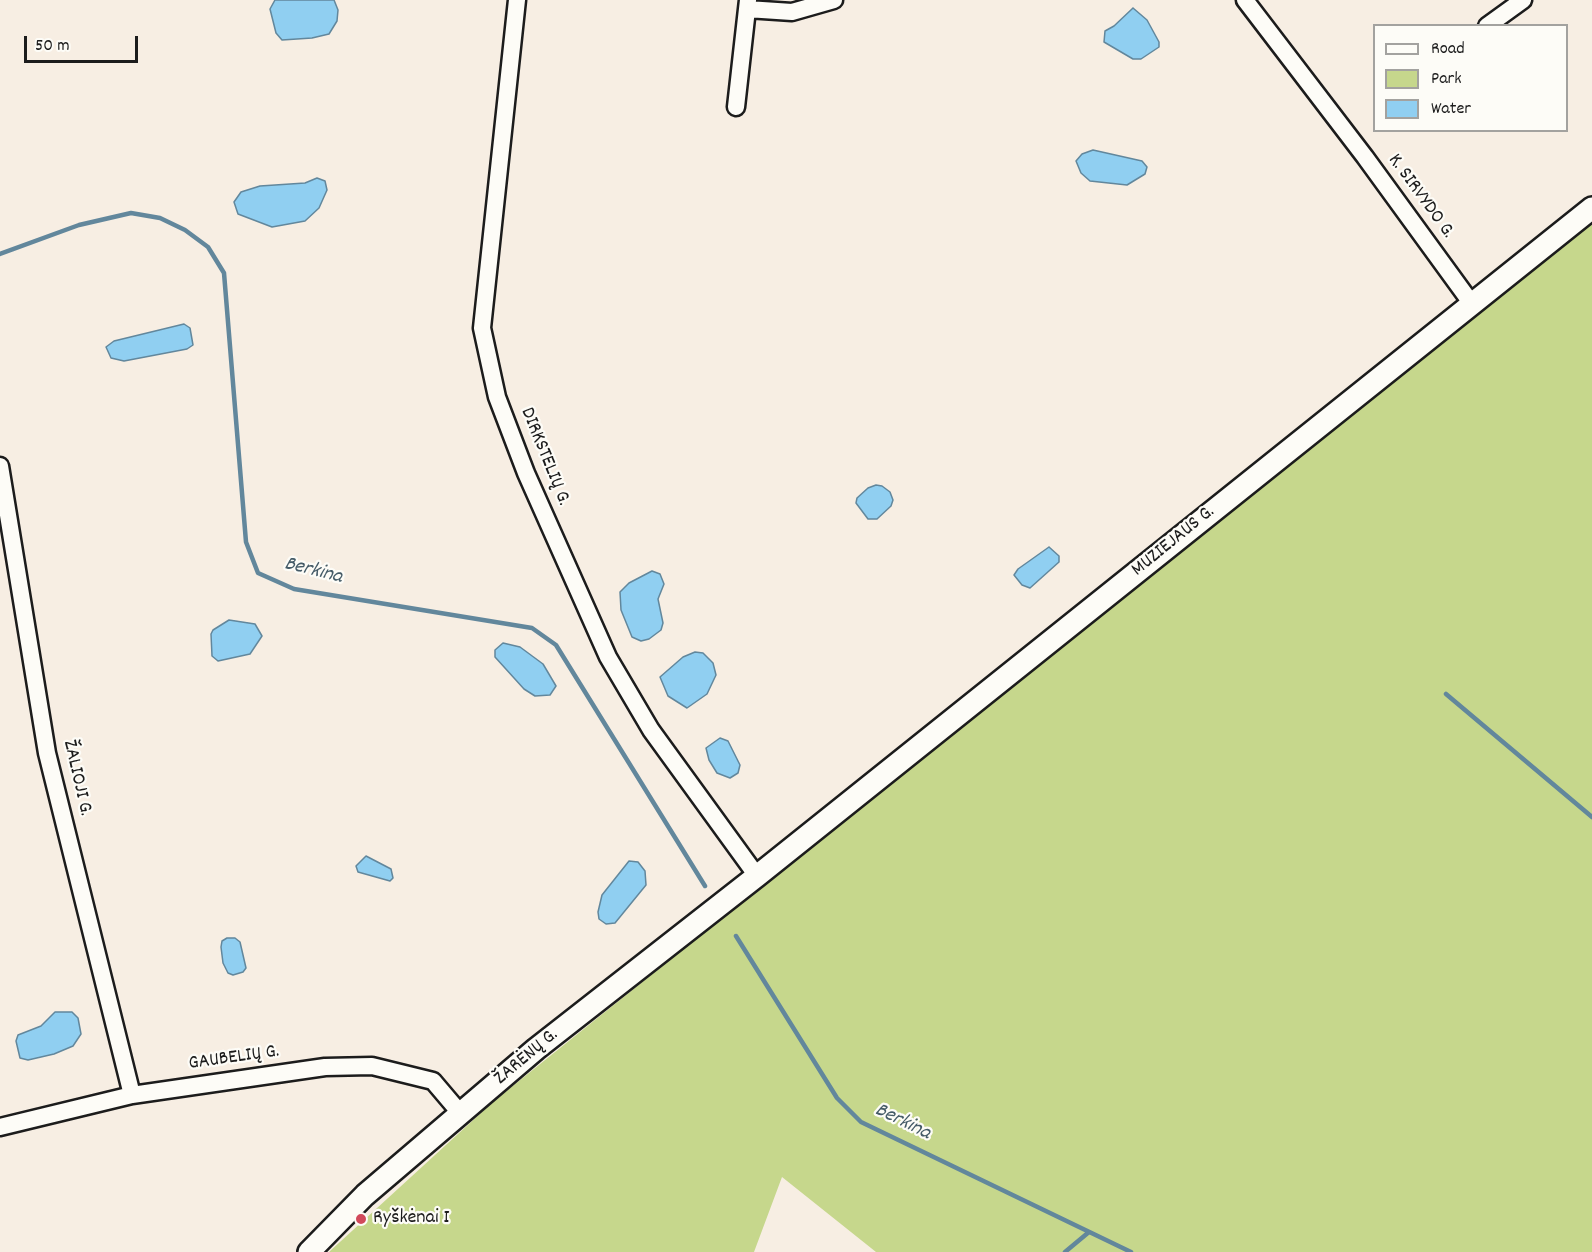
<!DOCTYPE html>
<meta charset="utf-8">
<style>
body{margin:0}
#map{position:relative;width:1592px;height:1252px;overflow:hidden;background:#f7eee3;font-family:Dekko,sans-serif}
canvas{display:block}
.legend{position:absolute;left:1373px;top:24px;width:195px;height:108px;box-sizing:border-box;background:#fdfcf7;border:2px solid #a3a29f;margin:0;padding:8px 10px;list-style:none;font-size:18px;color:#1c1c1c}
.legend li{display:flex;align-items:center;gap:12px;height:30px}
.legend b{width:30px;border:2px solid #a3a29f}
.scale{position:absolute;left:24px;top:36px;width:114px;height:27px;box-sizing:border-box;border:3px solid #1c1c1c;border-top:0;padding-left:8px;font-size:18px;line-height:21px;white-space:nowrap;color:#1c1c1c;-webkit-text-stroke:4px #fdfcf7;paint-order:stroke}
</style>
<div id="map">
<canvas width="1592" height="1252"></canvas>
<ul class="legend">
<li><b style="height:8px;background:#fdfcf7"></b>Road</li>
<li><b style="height:16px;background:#c6d78c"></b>Park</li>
<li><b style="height:16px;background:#90cff1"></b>Water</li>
</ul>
<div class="scale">50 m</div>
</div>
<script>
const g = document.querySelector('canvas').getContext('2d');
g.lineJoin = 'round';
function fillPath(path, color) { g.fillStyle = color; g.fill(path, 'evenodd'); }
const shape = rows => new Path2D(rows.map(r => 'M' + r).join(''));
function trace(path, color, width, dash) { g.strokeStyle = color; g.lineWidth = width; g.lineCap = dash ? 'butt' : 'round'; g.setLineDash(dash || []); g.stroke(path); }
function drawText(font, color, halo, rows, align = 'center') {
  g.font = font + ' Dekko,sans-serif'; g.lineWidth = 4.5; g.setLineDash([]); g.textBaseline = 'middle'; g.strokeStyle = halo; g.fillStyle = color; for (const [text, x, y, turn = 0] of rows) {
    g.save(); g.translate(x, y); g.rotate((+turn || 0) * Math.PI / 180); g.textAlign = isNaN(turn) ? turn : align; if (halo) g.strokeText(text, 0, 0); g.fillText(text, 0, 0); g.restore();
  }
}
fillPath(shape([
 [1592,220,1592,1252,876,1252,782,1177,754,1252,329,1252,494,1101]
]), '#c6d78c');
const water = shape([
 [275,0,334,0,338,10,337,21,329,34,312,38,282,40,276,33,270,9,275,0],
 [1133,8,1147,20,1159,42,1159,47,1141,59,1133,59,1104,42,1105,31,1114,26,1133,8],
 [1093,150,1142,161,1147,167,1145,174,1127,185,1090,181,1081,173,1076,161,1082,154,1093,150],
 [317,178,325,181,327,190,319,208,305,221,272,227,238,214,234,202,241,192,260,186,305,183,317,178],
 [184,324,190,328,193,345,187,349,124,361,111,358,106,347,114,341,184,324],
 [876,485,882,486,890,492,893,500,891,506,877,519,868,519,856,503,857,498,868,488,876,485],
 [1049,547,1059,556,1059,562,1030,588,1022,585,1014,575,1018,569,1049,547],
 [652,571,660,574,664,584,658,599,663,623,661,630,649,639,641,641,632,637,621,610,620,592,629,583,652,571],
 [229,620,255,624,262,636,250,654,218,661,212,656,211,634,213,630,229,620],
 [503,643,520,647,543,664,556,686,550,695,535,696,524,689,495,657,495,650,503,643],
 [695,652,703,653,713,663,716,675,707,694,687,708,668,696,660,677,683,657,695,652],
 [720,738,728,741,740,765,738,773,730,778,717,773,709,760,706,748,720,738],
 [366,856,391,869,393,878,390,881,358,872,356,866,366,856],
 [629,861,638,862,645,871,646,885,615,923,606,924,599,919,598,912,602,895,629,861],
 [227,938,235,938,240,942,246,968,243,972,233,975,228,973,223,963,221,947,222,941,227,938],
 [55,1012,72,1012,78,1018,81,1034,73,1046,54,1054,28,1060,20,1058,16,1041,18,1035,41,1026,55,1012]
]);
fillPath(water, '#90cff1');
trace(water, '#62879c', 1.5);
trace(shape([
 [0,254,79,225,131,213,160,218,185,230,208,247,224,273,246,542,258,573,294,589,532,628,556,645,705,886],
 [1446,694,1592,817],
 [736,936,837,1098,861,1122,1131,1252],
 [1065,1252,1089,1232]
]), '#62879c', 4.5);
const minor = shape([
 [517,0,482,328,497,397,526,473,608,657,651,730,757,876],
 [1245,0,1365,157,1472,304],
 [747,9,792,12,834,0],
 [1487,26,1523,0],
 [736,107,748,0],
 [0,466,47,753,132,1095],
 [0,1127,132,1095,325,1067,372,1066,433,1081,461,1114]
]);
const major = shape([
 [309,1252,365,1195,536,1049,757,876,1592,208]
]);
trace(minor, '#1c1c1c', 21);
trace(major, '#1c1c1c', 26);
trace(minor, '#fdfcf7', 16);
trace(major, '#fdfcf7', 21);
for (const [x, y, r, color] of [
 [361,1219,6,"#d1495b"]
]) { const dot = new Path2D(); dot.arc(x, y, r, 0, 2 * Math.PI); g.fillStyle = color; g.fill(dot); trace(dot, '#fdfcf7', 2); }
drawText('20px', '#1c1c1c', '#fdfcf7', [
 ["K. SIRVYDO G.",1420,197,54],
 ["DIRKSTELIŲ G.",544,457,68],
 ["MUZIEJAUS G.",1174,542,-39],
 ["ŽALIOJI G.",76,778,77],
 ["ŽARĖNŲ G.",527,1058,-40],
 ["GAUBELIŲ G.",234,1059,-8]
]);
drawText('20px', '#1c1c1c', '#fdfcf7', [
 ["Ryškėnai I",373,1219]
], 'left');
drawText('italic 21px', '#455b67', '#fdfcf7', [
 ["Berkina",313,572,14],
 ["Berkina",902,1123,26]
]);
</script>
